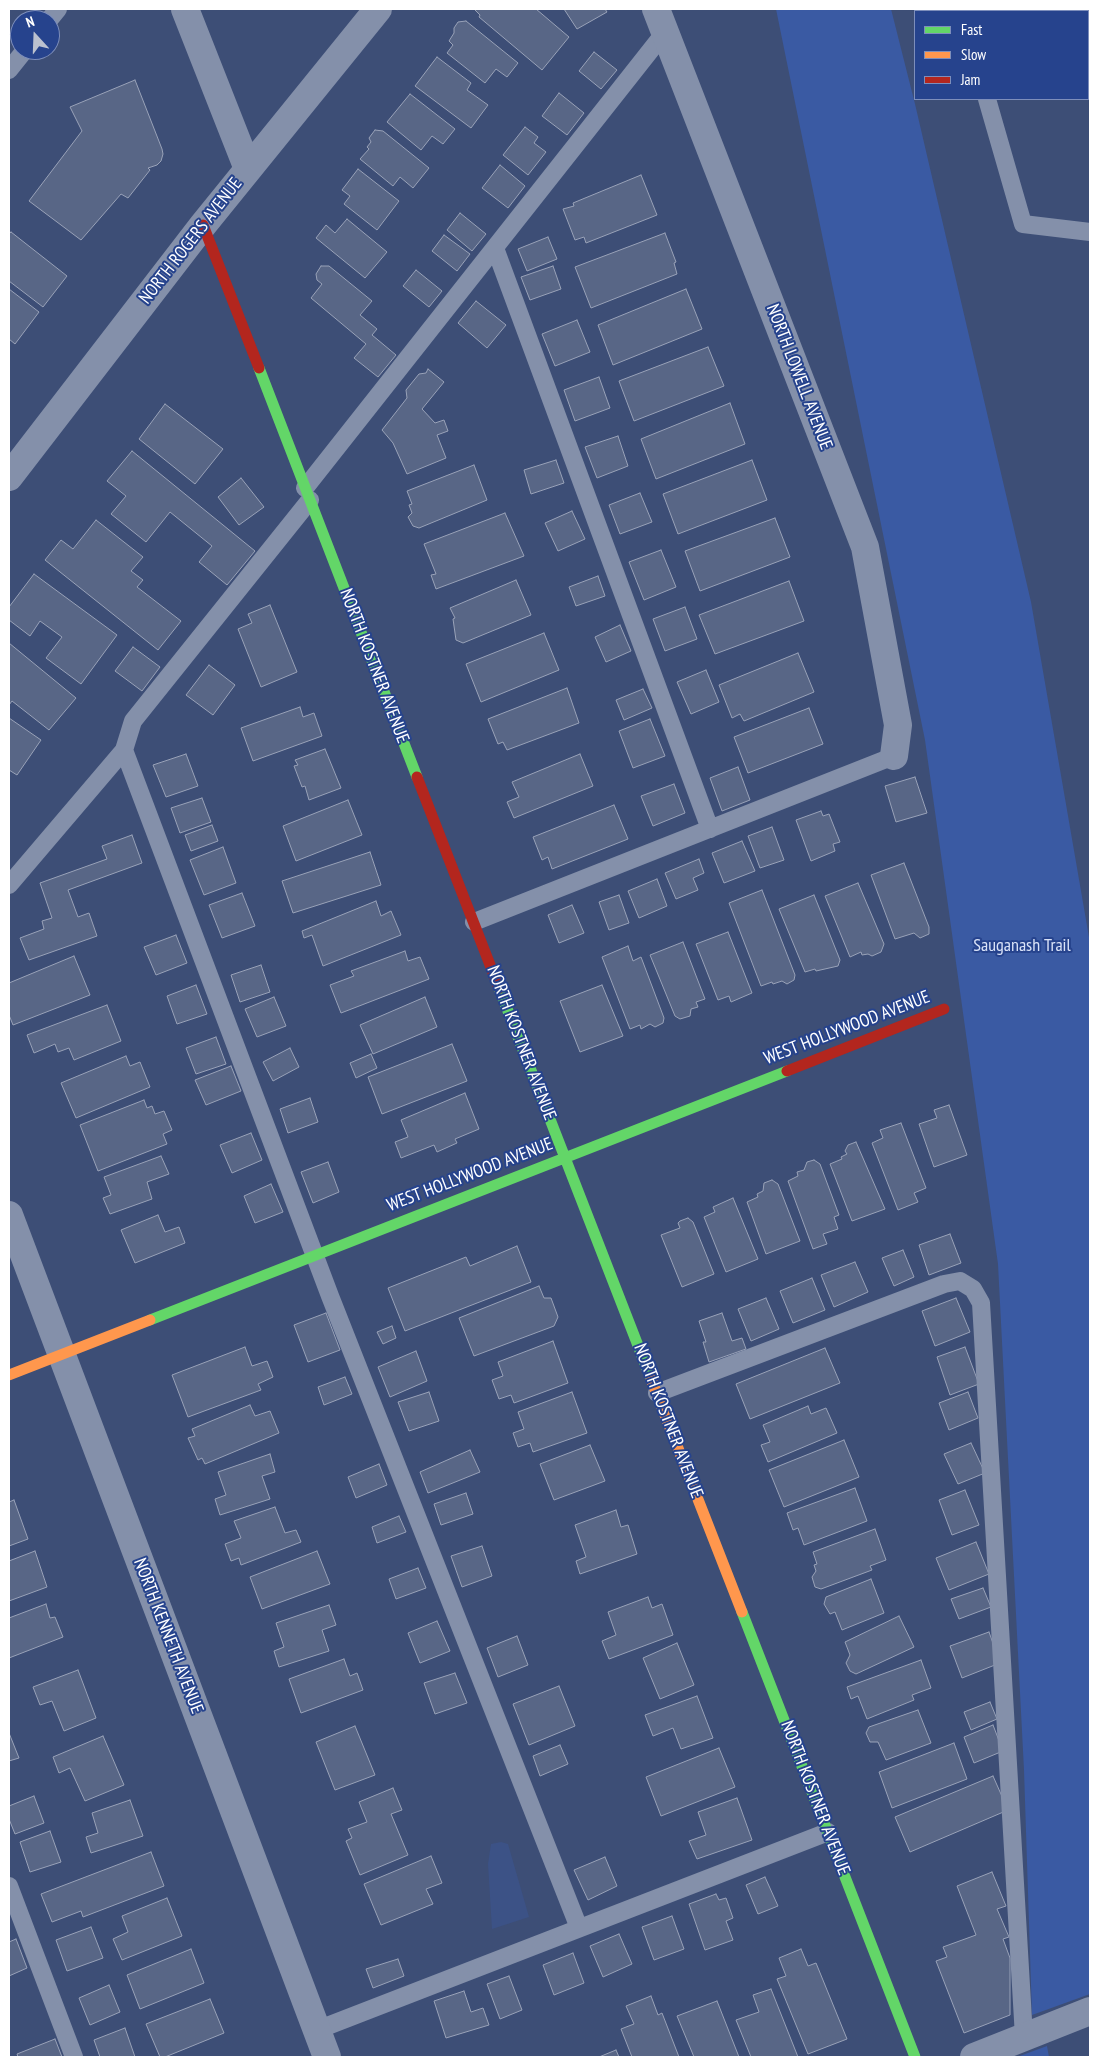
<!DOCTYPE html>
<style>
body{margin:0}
#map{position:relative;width:1099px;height:2066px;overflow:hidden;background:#3d4e76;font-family:"PT Sans Narrow",sans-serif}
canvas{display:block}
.frame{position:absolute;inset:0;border:10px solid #fff;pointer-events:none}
.legend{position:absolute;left:914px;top:10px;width:175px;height:90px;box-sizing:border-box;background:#26438d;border:1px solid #7d8ebb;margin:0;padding:6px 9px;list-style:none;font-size:15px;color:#fff}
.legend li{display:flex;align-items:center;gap:10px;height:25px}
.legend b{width:25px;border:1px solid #7d8ebb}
.north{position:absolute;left:10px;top:10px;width:50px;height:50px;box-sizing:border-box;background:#26438d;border:1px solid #7d8ebb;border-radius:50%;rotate:340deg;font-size:14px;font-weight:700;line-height:20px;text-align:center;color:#fff}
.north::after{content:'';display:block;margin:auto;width:18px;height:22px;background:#bbc1cf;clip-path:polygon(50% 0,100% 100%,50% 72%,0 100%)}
</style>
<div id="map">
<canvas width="1099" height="2066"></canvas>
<div class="frame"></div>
<ul class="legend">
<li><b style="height:6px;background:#63d668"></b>Fast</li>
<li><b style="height:6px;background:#ff974d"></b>Slow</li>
<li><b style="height:6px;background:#b3261e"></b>Jam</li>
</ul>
<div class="north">N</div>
</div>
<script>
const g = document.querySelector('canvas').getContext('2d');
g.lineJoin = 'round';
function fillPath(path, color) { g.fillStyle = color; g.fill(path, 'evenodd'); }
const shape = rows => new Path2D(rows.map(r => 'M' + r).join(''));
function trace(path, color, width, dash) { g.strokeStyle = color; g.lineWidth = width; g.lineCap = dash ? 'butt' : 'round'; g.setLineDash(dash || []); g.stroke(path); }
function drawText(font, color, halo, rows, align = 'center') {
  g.font = font + ' "PT Sans Narrow",sans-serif'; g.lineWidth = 4; g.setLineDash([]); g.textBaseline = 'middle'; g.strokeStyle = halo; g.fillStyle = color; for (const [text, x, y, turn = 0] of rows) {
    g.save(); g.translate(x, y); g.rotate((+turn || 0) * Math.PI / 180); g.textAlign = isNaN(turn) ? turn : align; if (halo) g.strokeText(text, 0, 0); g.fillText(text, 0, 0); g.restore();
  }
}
fillPath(shape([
 [776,9,891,9,915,104,1031,602,1090,943,1090,1994,1032,2015,1024,1770,998,1264,925,740],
 [1047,2046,1049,2057,1017,2057]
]), '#3a5aa3');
fillPath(shape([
 [501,1842,508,1844,529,1917,492,1929,488,1864,491,1844]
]), '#3c5286');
const building = shape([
 [474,9,536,9,569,37,542,70,479,17,480,15,474,9],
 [564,9,605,9,607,12,577,29,564,9],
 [466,21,518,63,507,77,496,69,485,83,447,53,453,45,449,41,454,33,454,28,458,22,466,21],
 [594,52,617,70,601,89,579,71,594,52],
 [437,57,471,83,467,90,488,105,471,128,415,86,437,57],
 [135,80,162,149,163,154,161,161,157,165,148,168,150,170,128,198,121,194,81,240,29,201,82,131,70,107,135,80],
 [559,93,584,113,567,135,542,116,559,93],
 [410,94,455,129,443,144,432,136,421,150,387,122,410,94],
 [525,127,538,137,534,143,546,152,528,175,503,155,525,127],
 [375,130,383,131,429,168,413,188,400,177,393,186,360,159,369,149,367,147,371,142,369,138,375,130],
 [500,165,525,186,508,208,482,188,500,165],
 [358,169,399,201,377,230,344,204,350,196,342,190,358,169],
 [641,175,657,215,586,243,584,237,575,240,563,209,574,206,573,203,641,175],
 [460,213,486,234,472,251,447,230,460,213],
 [347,219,387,252,365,278,316,238,326,225,335,233,347,219],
 [11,232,67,276,43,307,9,281,9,234,11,232],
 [665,233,676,262,674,263,677,274,591,308,575,267,665,233],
 [444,235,470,254,457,271,432,251,444,235],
 [548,237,557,259,527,271,518,249,548,237],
 [321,266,329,266,372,301,360,315,377,329,372,335,396,355,378,377,354,358,366,344,311,298,322,284,317,280,316,274,321,266],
 [553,266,561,289,530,300,521,277,553,266],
 [416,270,442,291,429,307,403,286,416,270],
 [9,289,39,312,15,344,9,339,9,289],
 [686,289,702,329,613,365,598,325,686,289],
 [476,301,506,325,487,348,458,323,476,301],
 [577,320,590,352,555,366,542,334,577,320],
 [708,347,724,386,634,421,619,381,708,347],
 [428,369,444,382,422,409,435,423,444,420,448,431,437,435,446,458,407,474,393,443,382,430,407,398,406,390,419,374,426,373,428,369],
 [599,377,610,408,575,421,564,390,599,377],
 [730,403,745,444,656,479,641,439,730,403],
 [165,404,223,449,195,484,139,439,165,404],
 [618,436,628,466,597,478,585,447,618,436],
 [132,451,255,551,227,585,199,562,212,546,170,512,146,542,111,514,126,496,107,481,132,451],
 [556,460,564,483,531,494,524,470,556,460],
 [752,460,767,500,678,534,663,494,752,460],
 [474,465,487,500,419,528,413,526,408,517,412,513,409,505,412,504,407,491,474,465],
 [241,478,264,507,239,525,218,497,241,478],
 [640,493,652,522,620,534,609,505,640,493],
 [572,511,585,539,558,551,545,523,572,511],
 [505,513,524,556,436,589,431,575,436,574,424,544,505,513],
 [775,518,790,557,700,591,685,551,775,518],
 [96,520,143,557,131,571,143,580,137,587,181,621,158,650,45,560,61,540,73,549,96,520],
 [661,550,676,587,644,600,629,562,661,550],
 [34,574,117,635,81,684,46,658,62,637,40,621,30,636,9,620,9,607,34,574],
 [598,576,605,596,576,606,569,587,598,576],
 [516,580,531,615,463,643,456,640,453,619,455,618,450,608,516,580],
 [789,581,804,621,715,654,699,615,789,581],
 [270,605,297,672,261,687,238,629,252,623,248,614,270,605],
 [685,607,697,639,665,651,653,619,685,607],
 [620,625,631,651,606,662,595,637,620,625],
 [544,633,559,670,481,702,466,664,544,633],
 [9,643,76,698,49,730,12,701,9,705,9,643],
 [133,647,160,667,142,691,115,671,133,647],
 [798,653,814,692,744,721,740,714,732,718,719,685,798,653],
 [209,665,235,685,213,715,186,695,209,665],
 [706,670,719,702,691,714,677,682,706,670],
 [567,688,579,723,507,750,503,742,498,744,488,719,567,688],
 [643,689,652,708,624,720,616,700,643,689],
 [300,707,303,717,314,713,322,736,253,761,241,728,300,707],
 [809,708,823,744,748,773,734,737,809,708],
 [9,718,41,740,17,775,9,770,9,718],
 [650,719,665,756,633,768,619,731,650,719],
 [325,749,341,788,309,800,305,786,302,787,294,766,298,765,295,760,325,749],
 [186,754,198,786,166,797,153,765,186,754],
 [580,754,593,786,514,818,507,802,519,797,512,782,580,754],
 [738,767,750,800,722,811,710,778,738,767],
 [915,777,927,813,896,822,885,786,915,777],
 [674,784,685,813,653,826,641,796,674,784],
 [202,798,211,822,180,833,171,808,202,798],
 [348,800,362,835,296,861,283,826,348,800],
 [614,805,628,839,552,869,548,857,542,860,533,837,614,805],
 [821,811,823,816,829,814,840,842,833,844,835,851,811,861,796,820,821,811],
 [212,825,218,841,191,851,185,835,212,825],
 [772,827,784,860,760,868,748,836,772,827],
 [132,835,142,863,68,890,78,917,89,913,97,936,29,960,20,938,44,929,42,921,52,918,40,883,107,859,102,846,132,835],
 [742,841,755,871,724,883,712,853,742,841],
 [223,847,236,883,204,895,190,860,223,847],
 [370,852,381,885,293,913,282,881,370,852],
 [699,859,704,873,693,878,698,890,676,899,665,873,699,859],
 [904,863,929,927,929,934,920,938,914,933,895,939,871,875,904,863],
 [657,879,667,906,639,918,628,891,657,879],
 [858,883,884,944,881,952,872,956,868,954,862,955,861,952,850,957,825,896,858,883],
 [762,890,795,975,794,980,787,984,782,981,773,984,772,982,761,986,729,903,762,890],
 [242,893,255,926,222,938,209,905,242,893],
 [619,895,629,923,609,930,599,902,619,895],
 [814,895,840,960,838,966,816,971,815,969,805,972,779,909,814,895],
 [376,901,381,916,391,911,401,935,323,966,312,935,304,938,302,931,376,901],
 [572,905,584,933,559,943,548,915,572,905],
 [728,932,752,993,731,1002,729,996,718,1000,696,944,728,932],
 [176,935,187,963,156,975,144,947,176,935],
 [683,942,705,999,696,1002,698,1007,691,1009,690,1016,680,1019,675,1016,650,955,683,942],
 [628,946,633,961,641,957,664,1018,663,1023,655,1027,650,1024,641,1029,640,1025,630,1029,602,957,628,946],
 [405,951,408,961,420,957,429,979,341,1013,330,985,354,976,351,971,405,951],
 [74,956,90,995,13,1025,9,1015,9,983,74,956],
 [261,965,270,992,240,1002,231,975,261,965],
 [196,985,207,1014,177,1024,167,996,196,985],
 [602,985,623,1036,580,1052,560,1001,602,985],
 [274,997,286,1026,257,1037,245,1009,274,997],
 [425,997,437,1027,373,1054,360,1025,425,997],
 [107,1005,121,1041,74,1060,69,1048,58,1052,55,1044,34,1053,27,1035,107,1005],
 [216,1037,226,1064,196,1074,186,1048,216,1037],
 [452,1044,467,1081,382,1114,368,1077,452,1044],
 [290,1048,299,1067,273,1081,263,1062,290,1048],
 [371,1054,377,1068,356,1078,350,1063,371,1054],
 [126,1056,130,1066,140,1062,150,1087,76,1118,61,1083,126,1056],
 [231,1066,241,1091,206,1105,195,1080,231,1066],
 [465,1093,479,1129,455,1139,457,1143,437,1152,434,1145,401,1158,395,1142,408,1137,401,1120,465,1093],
 [310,1098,318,1122,288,1133,280,1109,310,1098],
 [144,1100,147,1108,152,1106,155,1114,164,1111,172,1130,163,1134,167,1144,98,1171,80,1125,144,1100],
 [949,1105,967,1155,934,1167,919,1124,937,1118,934,1110,949,1105],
 [901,1123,926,1188,914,1193,918,1202,898,1210,872,1143,883,1138,880,1130,901,1123],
 [251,1133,262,1160,232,1173,220,1145,251,1133],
 [856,1142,885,1209,852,1221,830,1164,842,1159,841,1157,847,1154,845,1151,848,1145,856,1142],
 [161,1156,169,1174,147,1182,152,1199,110,1214,103,1198,111,1195,104,1177,161,1156],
 [814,1160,820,1164,839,1215,834,1217,838,1229,823,1234,827,1244,813,1249,788,1181,798,1176,797,1172,804,1170,807,1162,814,1160],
 [328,1162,339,1192,313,1203,301,1172,328,1162],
 [772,1180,778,1184,800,1241,766,1254,747,1202,758,1197,757,1194,763,1191,764,1183,772,1180],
 [271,1184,283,1212,255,1223,244,1196,271,1184],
 [733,1198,758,1259,726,1272,704,1217,715,1212,713,1207,733,1198],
 [158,1215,165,1232,179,1227,185,1243,135,1263,121,1230,158,1215],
 [688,1218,693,1222,714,1274,682,1287,661,1235,680,1228,678,1223,680,1221,688,1218],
 [950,1234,961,1263,929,1275,919,1245,950,1234],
 [517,1246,531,1282,405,1331,388,1288,466,1257,470,1266,517,1246],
 [903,1250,914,1277,894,1286,882,1258,903,1250],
 [855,1262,868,1292,834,1307,821,1275,855,1262],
 [812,1278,825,1310,793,1323,780,1291,812,1278],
 [539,1286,544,1298,551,1298,558,1317,554,1326,474,1356,459,1318,539,1286],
 [766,1298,779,1329,751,1341,738,1309,766,1298],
 [956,1298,970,1332,935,1346,922,1311,956,1298],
 [326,1313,340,1350,308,1362,294,1325,326,1313],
 [722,1313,732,1341,742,1338,746,1349,709,1362,703,1342,706,1342,699,1321,722,1313],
 [392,1326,396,1338,383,1344,377,1332,392,1326],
 [553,1341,568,1383,514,1403,511,1395,499,1399,492,1380,503,1376,498,1362,553,1341],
 [245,1347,252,1366,267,1361,273,1377,258,1384,261,1390,188,1417,172,1375,245,1347],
 [965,1347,979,1384,950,1395,937,1357,965,1347],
 [825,1348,840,1383,750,1419,736,1384,825,1348],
 [416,1351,427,1381,390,1397,378,1367,416,1351],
 [345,1377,352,1394,324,1405,318,1387,345,1377],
 [429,1392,439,1421,409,1431,398,1402,429,1392],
 [572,1392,587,1433,533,1452,530,1443,518,1447,513,1433,524,1429,518,1412,572,1392],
 [968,1392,978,1418,949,1430,939,1403,968,1392],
 [250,1405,255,1416,270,1411,279,1433,205,1464,202,1458,198,1460,188,1438,195,1436,192,1429,250,1405],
 [808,1406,811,1414,826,1408,837,1433,768,1462,761,1445,770,1442,763,1425,808,1406],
 [844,1440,859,1477,784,1507,769,1470,844,1440],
 [971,1443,985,1473,958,1484,944,1454,971,1443],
 [590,1445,605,1481,554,1500,540,1464,590,1445],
 [470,1450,480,1472,428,1493,420,1472,470,1450],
 [270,1454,275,1472,262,1476,270,1499,220,1515,215,1499,226,1495,218,1472,270,1454],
 [379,1464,387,1485,356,1498,348,1477,379,1464],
 [855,1488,867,1521,804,1545,798,1528,793,1530,787,1513,855,1488],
 [965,1490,979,1525,952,1535,939,1500,965,1490],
 [466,1493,473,1514,441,1525,434,1504,466,1493],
 [14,1500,28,1539,9,1546,9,1502,14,1500],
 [275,1507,285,1533,296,1530,301,1542,241,1565,239,1558,231,1561,225,1544,241,1538,234,1521,275,1507],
 [616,1510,621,1527,628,1525,637,1554,580,1574,576,1561,586,1557,575,1525,616,1510],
 [399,1516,406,1532,377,1543,372,1527,399,1516],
 [875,1529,886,1560,870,1566,872,1570,821,1589,815,1587,812,1577,816,1571,814,1565,817,1564,813,1552,875,1529],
 [976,1542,989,1574,949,1590,936,1558,976,1542],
 [482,1546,492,1576,462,1587,451,1556,482,1546],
 [35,1551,47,1587,9,1601,9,1561,35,1551],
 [317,1551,330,1584,262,1609,250,1577,317,1551],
 [418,1568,426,1588,396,1599,389,1579,418,1568],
 [871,1579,884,1613,842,1630,835,1612,830,1614,824,1604,826,1597,871,1579],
 [983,1588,991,1607,959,1619,951,1599,983,1588],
 [648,1597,652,1608,662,1604,673,1635,609,1659,602,1641,616,1635,608,1612,648,1597],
 [46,1604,50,1618,55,1617,63,1637,9,1658,9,1618,46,1604],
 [329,1605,336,1625,322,1630,329,1651,279,1667,274,1651,284,1647,276,1623,329,1605],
 [899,1616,914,1647,856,1674,850,1671,846,1663,850,1655,845,1642,899,1616],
 [437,1621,450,1651,420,1663,408,1633,437,1621],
 [989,1632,1000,1663,962,1678,950,1646,989,1632],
 [517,1636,528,1665,498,1677,487,1648,517,1636],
 [677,1643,694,1685,660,1699,643,1658,677,1643],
 [344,1659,350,1676,357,1673,363,1690,301,1713,289,1679,344,1659],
 [921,1660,931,1688,912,1695,914,1700,867,1719,858,1696,851,1699,847,1687,921,1660],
 [78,1670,96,1718,64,1731,52,1701,40,1705,33,1687,78,1670],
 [455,1673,467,1703,435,1714,424,1683,455,1673],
 [559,1686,575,1726,529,1745,513,1704,559,1686],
 [697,1696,713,1738,681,1749,673,1728,653,1736,645,1715,697,1696],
 [990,1702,997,1719,971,1730,964,1712,990,1702],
 [918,1710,931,1743,886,1760,878,1742,870,1742,866,1733,869,1727,918,1710],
 [993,1725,1003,1751,974,1763,964,1737,993,1725],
 [355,1726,375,1775,335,1790,316,1742,355,1726],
 [9,1733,19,1758,9,1761,9,1733],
 [103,1736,124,1785,85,1801,70,1768,59,1773,53,1757,103,1736],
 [954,1743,967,1779,892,1808,879,1772,954,1743],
 [560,1745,568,1764,540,1776,533,1756,560,1745],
 [719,1748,735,1787,661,1816,646,1777,719,1748],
 [993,1776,1008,1810,910,1852,895,1817,993,1776],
 [393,1788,402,1810,391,1814,408,1855,360,1875,346,1841,352,1838,348,1829,367,1822,359,1802,393,1788],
 [34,1796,44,1823,15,1834,9,1819,9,1806,34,1796],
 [737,1798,752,1840,697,1859,689,1841,706,1835,698,1812,737,1798],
 [130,1800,143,1836,91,1853,86,1837,98,1833,92,1813,130,1800],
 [50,1831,61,1862,30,1872,20,1842,50,1831],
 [151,1852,164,1886,83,1917,81,1911,52,1922,41,1894,151,1852],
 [431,1856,442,1883,426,1889,433,1904,381,1925,364,1884,431,1856],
 [605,1857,617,1886,588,1900,574,1870,605,1857],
 [992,1872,1006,1906,997,1909,1009,1937,1003,1939,1010,1958,1010,2015,964,2033,936,1961,947,1957,943,1947,976,1935,957,1886,992,1872],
 [765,1877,778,1906,758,1914,746,1885,765,1877],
 [716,1894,719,1900,726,1898,733,1918,726,1921,733,1940,705,1950,689,1904,716,1894],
 [167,1898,182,1936,122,1960,113,1939,128,1932,122,1916,167,1898],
 [672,1916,684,1949,654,1960,642,1927,672,1916],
 [91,1927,103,1958,67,1971,56,1940,91,1927],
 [619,1934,632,1964,603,1977,590,1946,619,1934],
 [16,1939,27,1968,9,1976,9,1942,16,1939],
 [191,1949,204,1983,140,2009,127,1975,191,1949],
 [801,1949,808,1966,816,1963,847,2039,808,2054,777,1979,786,1976,779,1958,801,1949],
 [573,1953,584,1983,554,1995,543,1965,573,1953],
 [398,1959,404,1976,373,1988,366,1969,398,1959],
 [509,1976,522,2010,500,2019,487,1984,509,1976],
 [109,1985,120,2012,90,2025,79,1998,109,1985],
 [771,1989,798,2057,751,2057,736,2020,759,2012,753,1995,771,1989],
 [464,1991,471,2012,483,2008,489,2025,446,2038,434,2001,464,1991],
 [651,1996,658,2015,662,2013,679,2057,632,2057,621,2029,634,2024,626,2006,651,1996],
 [210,1999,224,2033,165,2057,160,2057,146,2024,210,1999],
 [717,2001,739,2057,694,2057,677,2016,717,2001],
 [125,2028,135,2057,100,2057,94,2040,125,2028],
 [55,2039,62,2057,18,2057,17,2054,55,2039],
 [616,2050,619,2057,599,2057,616,2050]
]);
fillPath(building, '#586686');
trace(building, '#99a2b8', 1);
trace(shape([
 [971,11,976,9],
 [49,20,58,9],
 [9,70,25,50],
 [987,99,1023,224,1090,232],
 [495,248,710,829],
 [305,488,665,32],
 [124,750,330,1296,579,1928],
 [9,885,124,750,133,721,310,500],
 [474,922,894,756],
 [657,1393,944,1284,960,1281,973,1289,981,1303,1024,2037],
 [9,1886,74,2057],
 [317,2030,828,1832]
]), '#8490aa', 18);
trace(shape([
 [185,9,248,169],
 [656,9,865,547,898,725,894,756],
 [9,477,203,225,378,9],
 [9,1215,327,2057],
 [974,2057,1090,2011]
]), '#8490aa', 28);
trace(shape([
 [259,368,417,777],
 [499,988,651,1379],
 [150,1320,787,1071],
 [742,1612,915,2057]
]), '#63d668', 11);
trace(shape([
 [9,1375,150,1320],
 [651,1379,742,1612]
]), '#ff974d', 11);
trace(shape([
 [203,225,259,368],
 [417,777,499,988],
 [787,1071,944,1009]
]), '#b3261e', 11);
drawText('18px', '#fff', '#26438d', [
 ["NORTH ROGERS AVENUE",191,241,-52],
 ["NORTH LOWELL AVENUE",799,377,69],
 ["NORTH KOSTNER AVENUE",374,666,69],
 ["WEST HOLLYWOOD AVENUE",847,1028,-21],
 ["NORTH KOSTNER AVENUE",521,1043,69],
 ["WEST HOLLYWOOD AVENUE",470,1175,-21],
 ["NORTH KOSTNER AVENUE",668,1421,69],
 ["NORTH KENNETH AVENUE",168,1636,69],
 ["NORTH KOSTNER AVENUE",815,1798,69]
]);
drawText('18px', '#dae3f8', '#26438d', [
 ["Sauganash Trail",1022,946]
]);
</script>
